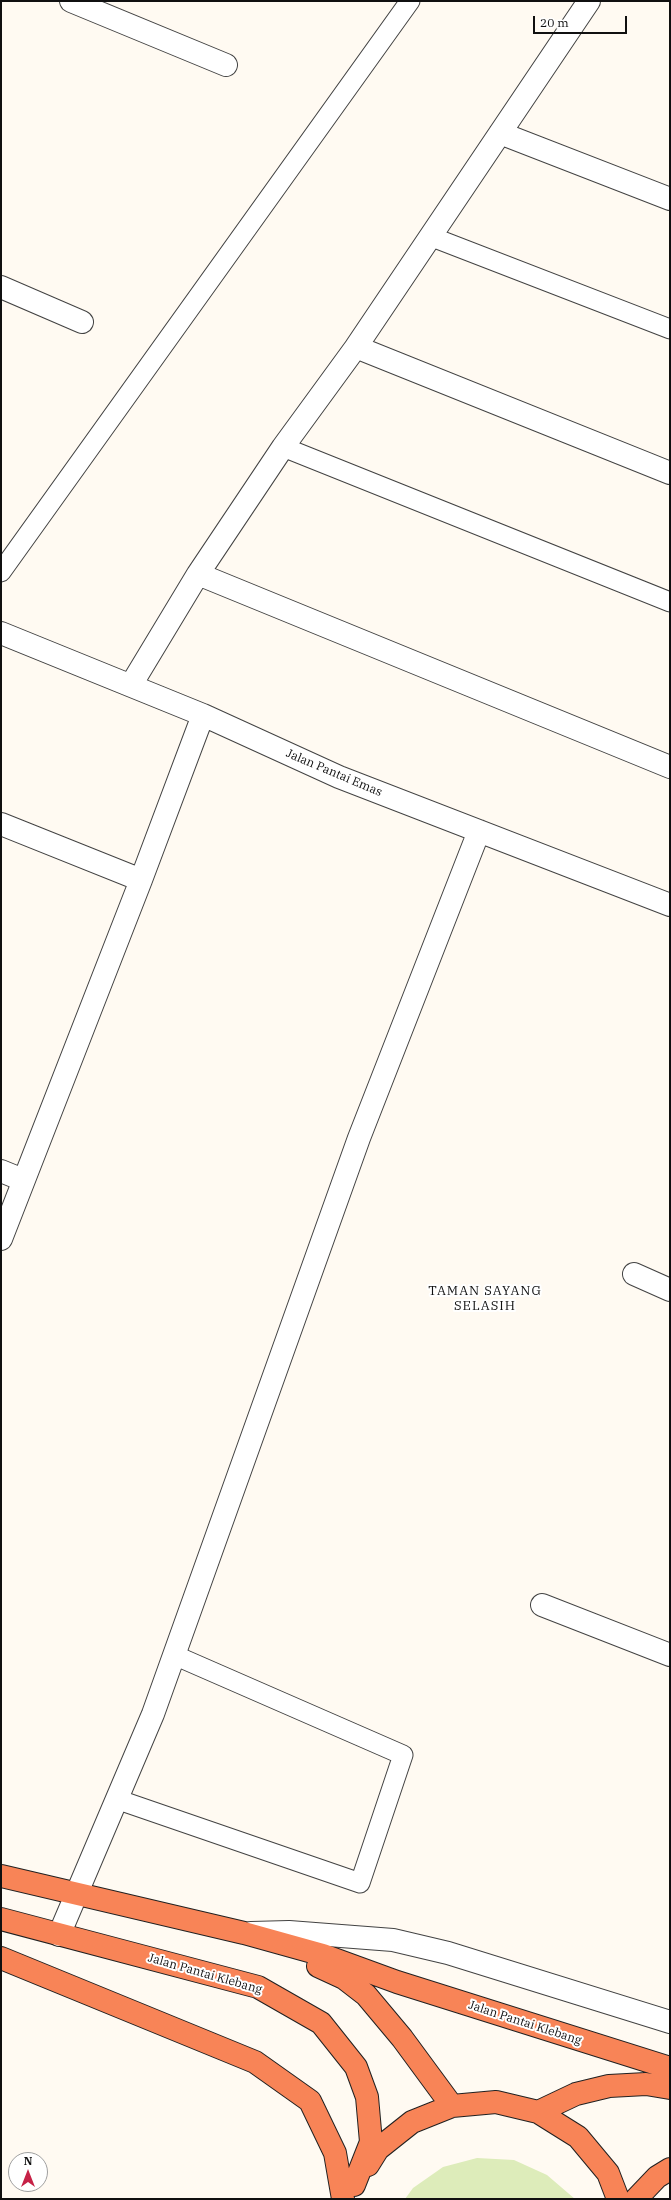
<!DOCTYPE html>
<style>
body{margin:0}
#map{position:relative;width:671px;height:2200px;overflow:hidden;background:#fffaf2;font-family:"IBM Plex Serif",serif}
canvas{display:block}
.frame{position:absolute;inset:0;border:2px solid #101010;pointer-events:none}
.north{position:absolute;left:8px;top:2152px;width:40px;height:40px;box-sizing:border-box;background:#fff;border:1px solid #9f9f9f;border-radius:50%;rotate:0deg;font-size:11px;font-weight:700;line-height:16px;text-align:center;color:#101010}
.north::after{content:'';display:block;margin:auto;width:14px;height:18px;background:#c62247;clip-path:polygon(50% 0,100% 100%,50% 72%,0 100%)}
.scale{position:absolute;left:533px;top:16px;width:94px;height:18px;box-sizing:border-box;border:2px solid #101010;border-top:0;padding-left:5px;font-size:12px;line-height:14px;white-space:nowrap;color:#101010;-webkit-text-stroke:3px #fff;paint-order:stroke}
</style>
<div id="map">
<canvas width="671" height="2200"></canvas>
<div class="frame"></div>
<div class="north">N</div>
<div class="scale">20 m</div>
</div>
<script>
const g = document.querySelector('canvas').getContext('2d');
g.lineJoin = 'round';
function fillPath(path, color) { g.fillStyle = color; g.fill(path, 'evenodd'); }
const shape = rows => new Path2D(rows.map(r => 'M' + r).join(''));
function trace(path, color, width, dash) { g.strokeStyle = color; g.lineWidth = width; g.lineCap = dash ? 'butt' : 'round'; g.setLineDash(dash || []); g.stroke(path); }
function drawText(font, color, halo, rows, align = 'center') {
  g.font = font + ' "IBM Plex Serif",serif'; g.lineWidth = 4; g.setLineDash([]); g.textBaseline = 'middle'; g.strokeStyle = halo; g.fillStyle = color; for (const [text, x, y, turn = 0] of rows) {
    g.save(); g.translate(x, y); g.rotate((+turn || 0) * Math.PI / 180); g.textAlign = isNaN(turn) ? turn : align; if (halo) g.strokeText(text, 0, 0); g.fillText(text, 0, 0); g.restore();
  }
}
fillPath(shape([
 [477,2158,514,2160,547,2175,575,2199,405,2199,413,2188,443,2167]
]), '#ddecba');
const lane = shape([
 [432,237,670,329],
 [283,447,670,602],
 [1,572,410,1],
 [116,1799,360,1883,403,1755,174,1655]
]);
const street = shape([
 [71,1,226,65],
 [500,133,670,199],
 [1,287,82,322],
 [356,347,670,473],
 [198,574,670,767],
 [1,633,203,715,339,777,670,905],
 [131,685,198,574,283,447,356,347,589,1],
 [1,824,141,880],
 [1,1171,23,1180],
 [1,1239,141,880,203,715],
 [634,1274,670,1290],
 [542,1605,670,1655],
 [251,1933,289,1932,393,1940,448,1953,670,2022],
 [59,1935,153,1714,359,1138,479,831]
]);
const highway = shape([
 [1,1876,244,1933,323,1955,397,1982,670,2068],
 [1,1919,258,1987,321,2023,356,2067,367,2097,371,2142,354,2185],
 [1,1958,255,2062,310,2101,335,2153,343,2199],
 [318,1966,344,1978,366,1995,402,2038,452,2106],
 [538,2112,576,2094,609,2086,646,2084,670,2088],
 [368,2165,378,2149,412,2122,452,2106,496,2102,538,2112,578,2137,608,2173,618,2199],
 [636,2199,657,2177,670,2169]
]);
trace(lane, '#434343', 21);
trace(street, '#434343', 24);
trace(highway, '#212121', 24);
trace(lane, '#fff', 19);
trace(street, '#fff', 22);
trace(highway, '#f88457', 22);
drawText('12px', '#101010', '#fff', [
 ["Jalan Pantai Emas",334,773,23],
 ["Jalan Pantai Klebang",205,1974,16],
 ["Jalan Pantai Klebang",525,2023,18]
]);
g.letterSpacing = '1px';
drawText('13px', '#101010', '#fff', [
 ["TAMAN SAYANG",485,1291],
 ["SELASIH",485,1306]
]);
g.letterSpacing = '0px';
</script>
